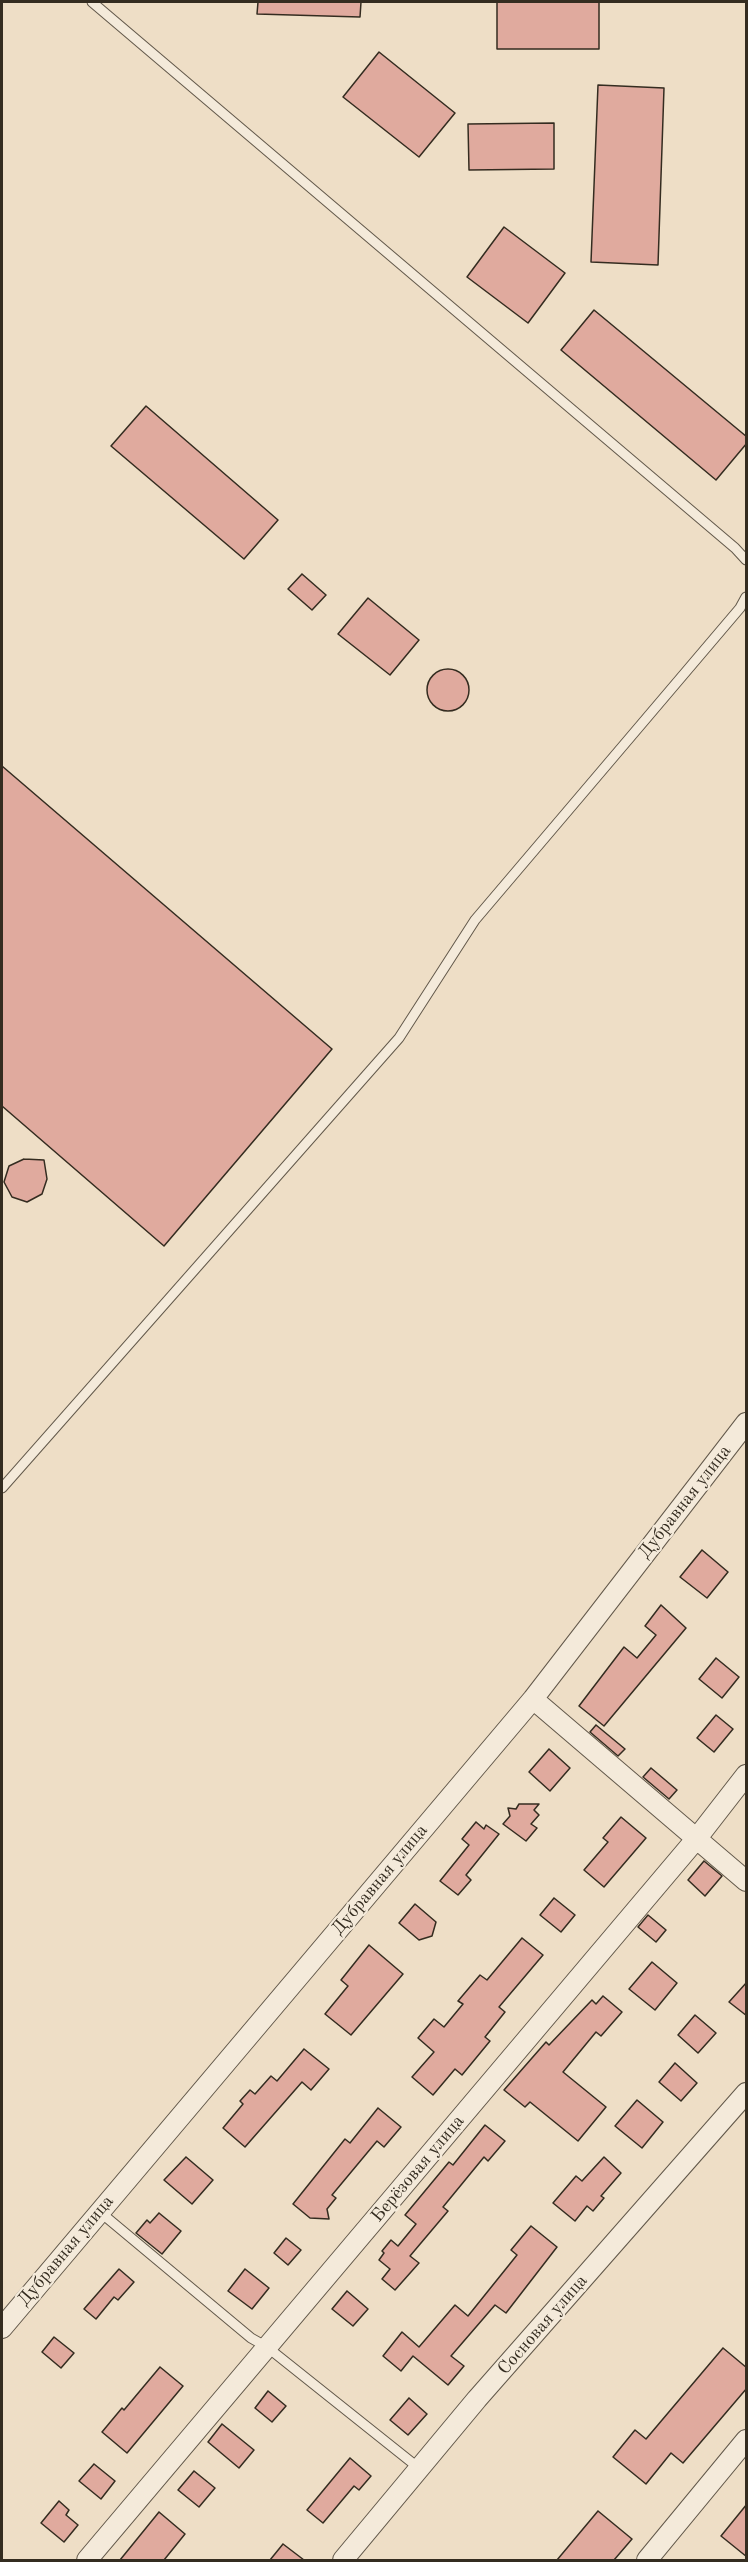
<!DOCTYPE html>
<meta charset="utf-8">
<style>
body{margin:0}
#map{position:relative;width:748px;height:2562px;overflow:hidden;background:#eedec6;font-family:"Old Standard TT",serif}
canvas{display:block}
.frame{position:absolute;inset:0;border:3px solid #342c20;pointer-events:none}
</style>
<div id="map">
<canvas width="748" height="2562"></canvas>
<div class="frame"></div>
</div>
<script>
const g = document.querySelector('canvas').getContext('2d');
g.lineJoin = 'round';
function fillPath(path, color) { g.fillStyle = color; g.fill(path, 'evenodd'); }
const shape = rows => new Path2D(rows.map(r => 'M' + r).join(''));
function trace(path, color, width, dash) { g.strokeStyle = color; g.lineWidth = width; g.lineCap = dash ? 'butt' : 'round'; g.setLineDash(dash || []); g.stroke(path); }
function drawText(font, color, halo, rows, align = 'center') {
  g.font = font + ' "Old Standard TT",serif'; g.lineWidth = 4.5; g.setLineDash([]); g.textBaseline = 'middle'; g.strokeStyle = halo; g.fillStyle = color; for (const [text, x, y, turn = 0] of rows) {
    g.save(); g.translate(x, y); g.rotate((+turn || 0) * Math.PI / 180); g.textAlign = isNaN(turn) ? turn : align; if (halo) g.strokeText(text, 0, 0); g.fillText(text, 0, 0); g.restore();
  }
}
const building = shape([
 [258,2,361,2,360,17,257,14,258,2],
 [497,2,599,2,599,49,497,49,497,2],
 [379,52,455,113,419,157,343,97,379,52],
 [598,85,664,88,658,265,591,262,598,85],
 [554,123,554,169,469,170,468,124,554,123],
 [504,227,565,273,528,323,467,277,504,227],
 [594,310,747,437,747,443,716,480,561,350,594,310],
 [146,406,278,520,244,559,111,446,146,406],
 [302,574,326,595,312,610,288,589,302,574],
 [368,598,419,640,390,675,338,634,368,598],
 '427 690a21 21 0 1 1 42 0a21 21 0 1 1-42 0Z',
 [2,766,332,1049,164,1246,2,1106,2,766],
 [24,1159,44,1160,47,1179,42,1194,27,1202,12,1197,4,1182,9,1166,24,1159],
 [702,1550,728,1572,707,1598,680,1577,702,1550],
 [661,1605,686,1628,604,1726,579,1706,624,1647,637,1658,656,1635,645,1626,661,1605],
 [716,1658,739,1677,722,1698,699,1679,716,1658],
 [716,1715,733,1729,714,1752,697,1738,716,1715],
 [596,1725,625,1749,618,1756,590,1732,596,1725],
 [549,1749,570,1768,550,1791,529,1772,549,1749],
 [651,1768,677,1790,669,1799,643,1777,651,1768],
 [519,1804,539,1804,534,1810,539,1815,531,1824,537,1828,526,1841,503,1824,510,1816,508,1808,516,1809,519,1804],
 [621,1817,646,1838,604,1887,584,1870,608,1842,603,1838,621,1817],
 [476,1822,484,1829,486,1825,499,1834,466,1875,471,1880,458,1895,440,1881,469,1845,462,1839,476,1822],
 [704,1861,722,1876,705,1896,688,1880,704,1861],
 [554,1898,575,1915,561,1932,540,1915,554,1898],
 [415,1904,436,1922,432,1936,419,1940,399,1923,415,1904],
 [648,1915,666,1930,656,1942,638,1927,648,1915],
 [522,1938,543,1955,499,2007,505,2012,485,2037,490,2041,462,2075,455,2069,433,2095,412,2077,434,2052,418,2038,434,2019,444,2027,463,2004,458,2001,480,1975,487,1980,522,1938],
 [369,1945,403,1974,351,2035,325,2014,348,1986,341,1980,369,1945],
 [652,1962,677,1983,655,2010,629,1989,652,1962],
 [747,1982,747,2016,729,2002,747,1982],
 [603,1996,622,2012,601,2036,596,2032,563,2072,606,2107,578,2141,530,2102,525,2107,504,2090,546,2042,549,2045,592,2000,596,2004,603,1996],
 [695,2015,716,2033,698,2053,678,2035,695,2015],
 [304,2049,329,2069,311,2090,302,2082,245,2147,223,2128,243,2104,240,2101,250,2090,255,2094,271,2076,277,2081,304,2049],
 [675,2063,697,2083,681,2101,659,2082,675,2063],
 [637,2100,663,2122,642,2148,615,2126,637,2100],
 [378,2108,401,2127,384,2147,377,2141,332,2195,336,2198,327,2209,329,2219,310,2218,293,2204,345,2139,350,2143,378,2108],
 [485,2125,505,2141,488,2161,484,2157,443,2207,448,2211,410,2256,419,2263,395,2290,382,2279,390,2269,379,2260,384,2253,382,2251,391,2240,398,2246,416,2224,405,2215,449,2162,453,2165,485,2125],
 [186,2157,213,2180,192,2204,164,2180,186,2157],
 [604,2157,621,2173,601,2196,604,2198,593,2211,587,2206,575,2221,553,2203,576,2176,582,2181,604,2157],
 [159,2213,181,2231,162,2254,136,2233,147,2220,150,2223,159,2213],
 [531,2226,557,2247,506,2313,495,2305,451,2356,464,2366,448,2385,413,2356,401,2371,383,2356,402,2332,419,2347,455,2305,468,2316,517,2255,511,2250,531,2226],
 [286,2238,301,2250,288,2265,274,2253,286,2238],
 [119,2269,134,2282,118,2300,114,2297,96,2319,84,2309,119,2269],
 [245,2269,269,2288,252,2309,228,2291,245,2269],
 [347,2291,368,2309,353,2326,332,2309,347,2291],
 [54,2337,74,2353,61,2368,42,2352,54,2337],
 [723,2348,747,2368,747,2388,683,2463,671,2453,646,2484,613,2457,635,2430,646,2439,723,2348],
 [160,2367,183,2386,127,2453,102,2432,122,2408,124,2410,160,2367],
 [268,2391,286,2406,272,2422,255,2408,268,2391],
 [409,2398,427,2414,408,2435,390,2420,409,2398],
 [222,2424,254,2450,239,2468,208,2442,222,2424],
 [350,2458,371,2476,359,2490,354,2486,323,2523,307,2510,350,2458],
 [94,2464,115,2481,101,2499,79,2481,94,2464],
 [194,2471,215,2488,199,2507,178,2490,194,2471],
 [59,2501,69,2510,66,2515,78,2525,64,2542,41,2523,59,2501],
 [747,2504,747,2557,721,2536,747,2504],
 [598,2511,632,2539,614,2560,557,2560,598,2511],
 [159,2512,185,2534,164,2560,120,2560,159,2512],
 [283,2544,304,2560,270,2560,283,2544]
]);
fillPath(building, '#e0aa9e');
trace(building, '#342c20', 1.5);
const service = shape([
 [92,2,735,548,746,560],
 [2,1488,399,1038,475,920,740,608,746,597],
 [100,2212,251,2338,267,2347,420,2469]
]);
const minor = shape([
 [533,1699,746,1881],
 [2,2328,533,1699,746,1423],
 [87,2560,697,1838,746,1775],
 [343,2560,477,2399,746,2093],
 [647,2560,746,2440]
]);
trace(service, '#62584a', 11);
trace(minor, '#62584a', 22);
trace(service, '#f4eada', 9);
trace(minor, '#f4eada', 20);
drawText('18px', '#342c20', '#f4eada', [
 ["Дубравная улица",685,1502,-52],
 ["Дубравная улица",380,1880,-50],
 ["Берёзовая улица",418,2169,-50],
 ["Дубравная улица",66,2251,-50],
 ["Сосновая улица",543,2325,-49]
]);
</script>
